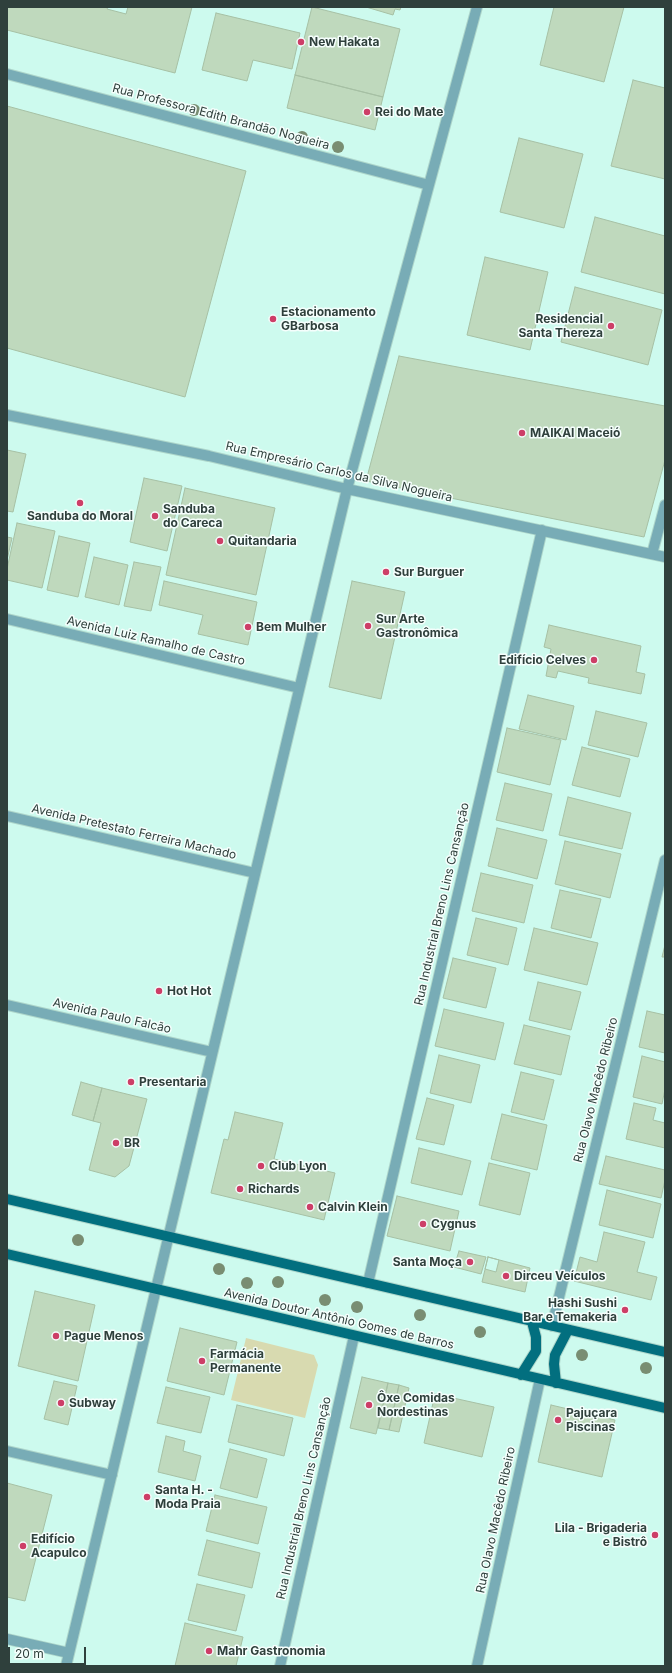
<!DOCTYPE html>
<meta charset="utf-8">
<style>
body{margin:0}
#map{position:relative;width:672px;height:1673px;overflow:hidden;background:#cdfaee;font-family:Inter,sans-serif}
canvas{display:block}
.frame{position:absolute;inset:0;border:8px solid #2f403c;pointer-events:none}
.scale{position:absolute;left:8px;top:1647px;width:78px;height:18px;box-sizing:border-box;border:2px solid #2f403c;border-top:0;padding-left:5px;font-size:12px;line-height:14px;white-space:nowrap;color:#2f403c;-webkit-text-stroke:3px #f5fefc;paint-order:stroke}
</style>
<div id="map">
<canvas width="672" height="1673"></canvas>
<div class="frame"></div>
<div class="scale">20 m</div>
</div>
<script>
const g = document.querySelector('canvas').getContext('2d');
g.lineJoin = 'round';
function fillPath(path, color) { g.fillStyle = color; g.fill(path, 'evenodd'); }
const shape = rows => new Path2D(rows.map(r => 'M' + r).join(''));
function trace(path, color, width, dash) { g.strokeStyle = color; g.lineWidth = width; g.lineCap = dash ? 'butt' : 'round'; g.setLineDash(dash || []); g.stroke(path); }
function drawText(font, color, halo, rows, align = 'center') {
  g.font = font + ' Inter,sans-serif'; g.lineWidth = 3; g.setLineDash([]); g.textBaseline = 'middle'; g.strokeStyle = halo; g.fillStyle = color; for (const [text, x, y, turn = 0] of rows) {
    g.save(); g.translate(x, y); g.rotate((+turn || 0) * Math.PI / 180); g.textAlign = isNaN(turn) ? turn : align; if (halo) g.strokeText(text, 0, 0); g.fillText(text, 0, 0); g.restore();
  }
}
fillPath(shape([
 [246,1338,314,1355,318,1365,305,1418,231,1400]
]), '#d8dab0');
const building = shape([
 [7,7,108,7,107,9,126,14,128,7,192,7,175,73,7,30,7,7],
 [312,7,400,29,383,97,295,75,312,7],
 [366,7,401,7,400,10,395,9,393,15,366,7],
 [554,7,624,7,604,82,540,65,554,7],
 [216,13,300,33,292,69,253,60,247,81,202,70,216,13],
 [295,75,383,97,375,130,287,108,295,75],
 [633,80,665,88,665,179,611,166,633,80],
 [7,106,246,171,185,397,7,348,7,106],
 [519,138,583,154,564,228,500,212,519,138],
 [595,217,665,236,665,294,581,272,595,217],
 [485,257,548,272,530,350,467,335,485,257],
 [575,287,662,310,648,365,561,342,575,287],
 [399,356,665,406,665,460,644,537,366,481,399,356],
 [7,450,26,454,13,512,7,511,7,450],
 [144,478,182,486,167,551,130,542,144,478],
 [185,488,275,508,256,595,166,575,185,488],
 [17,523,55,531,42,588,7,580,7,569,17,523],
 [59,536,90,543,78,597,47,590,59,536],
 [7,537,12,538,7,560,7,537],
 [94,557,128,565,119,605,85,597,94,557],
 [134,562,161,567,151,611,124,606,134,562],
 [164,581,257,602,248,645,198,634,203,615,159,605,164,581],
 [352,581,405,592,381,699,329,687,352,581],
 [549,625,641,646,636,672,645,674,641,694,588,683,589,678,558,671,556,678,546,676,551,649,544,647,549,625],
 [528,695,574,706,566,740,519,729,528,695],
 [596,711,647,723,638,757,588,745,596,711],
 [507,728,561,740,550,785,497,772,507,728],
 [582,747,630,759,620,797,572,785,582,747],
 [505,783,552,794,543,831,496,820,505,783],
 [568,797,631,813,622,849,559,835,568,797],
 [497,828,547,840,537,879,488,866,497,828],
 [565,841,621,854,610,898,555,884,565,841],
 [481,873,533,885,524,923,472,911,481,873],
 [560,890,601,899,591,938,551,928,560,890],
 [476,918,517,928,508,965,467,955,476,918],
 [534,928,598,943,587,985,524,970,534,928],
 [665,945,665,957,662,957,665,945],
 [453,958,496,968,486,1008,443,998,453,958],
 [538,982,581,992,571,1030,529,1020,538,982],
 [444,1009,504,1023,495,1060,435,1046,444,1009],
 [647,1011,665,1015,665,1053,639,1047,647,1011],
 [524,1025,570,1036,561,1075,514,1064,524,1025],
 [439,1055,480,1065,471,1103,430,1093,439,1055],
 [642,1056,665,1062,665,1089,662,1104,633,1097,642,1056],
 [521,1072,554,1080,544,1120,511,1112,521,1072],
 [81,1082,102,1088,93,1121,72,1115,81,1082],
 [102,1088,147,1099,129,1166,115,1177,89,1170,101,1123,93,1121,102,1088],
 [427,1098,454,1105,444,1145,416,1139,427,1098],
 [634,1103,656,1108,653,1120,665,1123,665,1148,626,1139,634,1103],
 [235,1112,283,1123,274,1159,335,1173,324,1220,211,1193,224,1139,228,1140,235,1112],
 [502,1114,547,1125,537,1170,491,1159,502,1114],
 [419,1148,471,1161,462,1195,411,1183,419,1148],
 [606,1156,665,1170,665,1180,661,1198,599,1184,606,1156],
 [489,1163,530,1173,520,1215,479,1205,489,1163],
 [607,1190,661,1204,653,1238,599,1225,607,1190],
 [397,1196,459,1211,450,1251,387,1236,397,1196],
 [604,1232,645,1242,637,1272,657,1277,651,1300,574,1281,580,1257,597,1262,604,1232],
 [459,1251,486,1257,481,1274,454,1267,459,1251],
 [488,1257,530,1268,525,1292,482,1282,488,1257],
 [488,1257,499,1260,496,1272,485,1269,488,1257],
 [35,1291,95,1305,78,1381,18,1366,35,1291],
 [180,1328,237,1342,224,1395,167,1381,180,1328],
 [362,1377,388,1383,376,1434,350,1428,362,1377],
 [54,1381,77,1386,68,1425,44,1419,54,1381],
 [388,1383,399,1385,389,1430,378,1428,388,1383],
 [399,1385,409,1388,399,1432,389,1430,399,1385],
 [166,1387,210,1397,201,1433,157,1423,166,1387],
 [435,1394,494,1407,482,1457,424,1443,435,1394],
 [237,1405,293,1418,284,1456,228,1442,237,1405],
 [551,1405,615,1420,602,1477,538,1462,551,1405],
 [166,1436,185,1441,183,1451,201,1456,195,1481,158,1472,166,1436],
 [230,1449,267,1459,257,1498,220,1488,230,1449],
 [7,1483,52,1495,25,1601,7,1597,7,1483],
 [215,1495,267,1507,258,1544,206,1531,215,1495],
 [207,1540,260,1553,252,1588,198,1575,207,1540],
 [197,1584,245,1595,236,1631,188,1620,197,1584],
 [185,1623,243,1637,236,1666,175,1666,185,1623]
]);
fillPath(building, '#bfd9bd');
trace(building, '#a6c0a4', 1);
const minor = shape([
 [7,74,429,185],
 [7,415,209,456,347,489,665,557],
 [652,554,665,505],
 [7,619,299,688],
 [7,816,255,873],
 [7,1005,212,1052],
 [368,1283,542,530],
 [552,1326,665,860],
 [7,1451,112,1475],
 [7,1639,69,1653],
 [66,1666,347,489,477,7],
 [280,1666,354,1336],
 [477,1666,540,1379]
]);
const major = shape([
 [7,1199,665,1352],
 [7,1254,665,1408],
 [521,1375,536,1351,536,1337,532,1322],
 [556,1383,554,1364,555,1355,568,1330]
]);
trace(minor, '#add5ca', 12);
trace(major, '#add5ca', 12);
trace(minor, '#78acb6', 10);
trace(major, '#026f7f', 10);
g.fillStyle = '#798d72';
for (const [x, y] of [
 [194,110],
 [302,137],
 [338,147],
 [78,1240],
 [219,1269],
 [278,1282],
 [247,1283],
 [325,1300],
 [357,1307],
 [420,1315],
 [480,1332],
 [582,1355],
 [646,1368]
]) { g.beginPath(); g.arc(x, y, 6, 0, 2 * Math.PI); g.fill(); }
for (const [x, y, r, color] of [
 [301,42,4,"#cd3e67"],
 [367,112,4,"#cd3e67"],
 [273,319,4,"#cd3e67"],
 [611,326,4,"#cd3e67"],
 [522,433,4,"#cd3e67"],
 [80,503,4,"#cd3e67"],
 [155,516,4,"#cd3e67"],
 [220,541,4,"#cd3e67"],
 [386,572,4,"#cd3e67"],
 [368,626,4,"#cd3e67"],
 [248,627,4,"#cd3e67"],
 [594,660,4,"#cd3e67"],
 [159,991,4,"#cd3e67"],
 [131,1082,4,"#cd3e67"],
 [116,1143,4,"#cd3e67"],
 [261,1166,4,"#cd3e67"],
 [240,1189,4,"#cd3e67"],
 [310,1207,4,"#cd3e67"],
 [423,1224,4,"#cd3e67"],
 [470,1262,4,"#cd3e67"],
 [506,1276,4,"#cd3e67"],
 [625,1310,4,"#cd3e67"],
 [56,1336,4,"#cd3e67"],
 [202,1361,4,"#cd3e67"],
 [61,1403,4,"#cd3e67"],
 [369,1405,4,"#cd3e67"],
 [558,1420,4,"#cd3e67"],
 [147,1497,4,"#cd3e67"],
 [655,1535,4,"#cd3e67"],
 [23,1546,4,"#cd3e67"],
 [209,1651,4,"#cd3e67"]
]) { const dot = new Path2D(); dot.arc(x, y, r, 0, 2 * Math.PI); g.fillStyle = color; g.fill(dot); trace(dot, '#f5fefc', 1.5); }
drawText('bold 12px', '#2f403c', '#f5fefc', [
 ["New Hakata",309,42],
 ["Rei do Mate",375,112],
 ["Estacionamento",281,312],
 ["GBarbosa",281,326],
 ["Residencial",603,319,"right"],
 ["Santa Thereza",603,333,"right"],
 ["MAIKAI Maceió",530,433],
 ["Sanduba",163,509],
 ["do Careca",163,523],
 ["Sanduba do Moral",80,516,"center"],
 ["Quitandaria",228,541],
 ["Sur Burguer",394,572],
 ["Sur Arte",376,619],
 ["Gastronômica",376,633],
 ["Bem Mulher",256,627],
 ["Edifício Celves",586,660,"right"],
 ["Hot Hot",167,991],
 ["Presentaria",139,1082],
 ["BR",124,1143],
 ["Club Lyon",269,1166],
 ["Richards",248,1189],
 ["Calvin Klein",318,1207],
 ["Cygnus",431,1224],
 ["Santa Moça",462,1262,"right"],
 ["Dirceu Veículos",514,1276],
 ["Hashi Sushi",617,1303,"right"],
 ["Bar e Temakeria",617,1317,"right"],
 ["Pague Menos",64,1336],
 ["Farmácia",210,1354],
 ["Permanente",210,1368],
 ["Ôxe Comidas",377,1398],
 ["Nordestinas",377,1412],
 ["Subway",69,1403],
 ["Pajuçara",566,1413],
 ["Piscinas",566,1427],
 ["Santa H. -",155,1490],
 ["Moda Praia",155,1504],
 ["Lila - Brigaderia",647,1528,"right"],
 ["e Bistrô",647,1542,"right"],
 ["Edifício",31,1539],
 ["Acapulco",31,1553],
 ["Mahr Gastronomia",217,1651]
], 'left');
drawText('12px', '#2f403c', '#f5fefc', [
 ["Rua Professora Edith Brandão Nogueira",221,117,15],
 ["Rua Empresário Carlos da Silva Nogueira",339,472,13],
 ["Avenida Luiz Ramalho de Castro",156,641,13],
 ["Avenida Pretestato Ferreira Machado",134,832,13],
 ["Rua Industrial Breno Lins Cansanção",442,904,-77],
 ["Avenida Paulo Falcão",112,1016,13],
 ["Rua Olavo Macêdo Ribeiro",596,1090,-76],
 ["Avenida Doutor Antônio Gomes de Barros",339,1319,13],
 ["Rua Industrial Breno Lins Cansanção",304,1498,-77],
 ["Rua Olavo Macêdo Ribeiro",496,1520,-78]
]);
</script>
